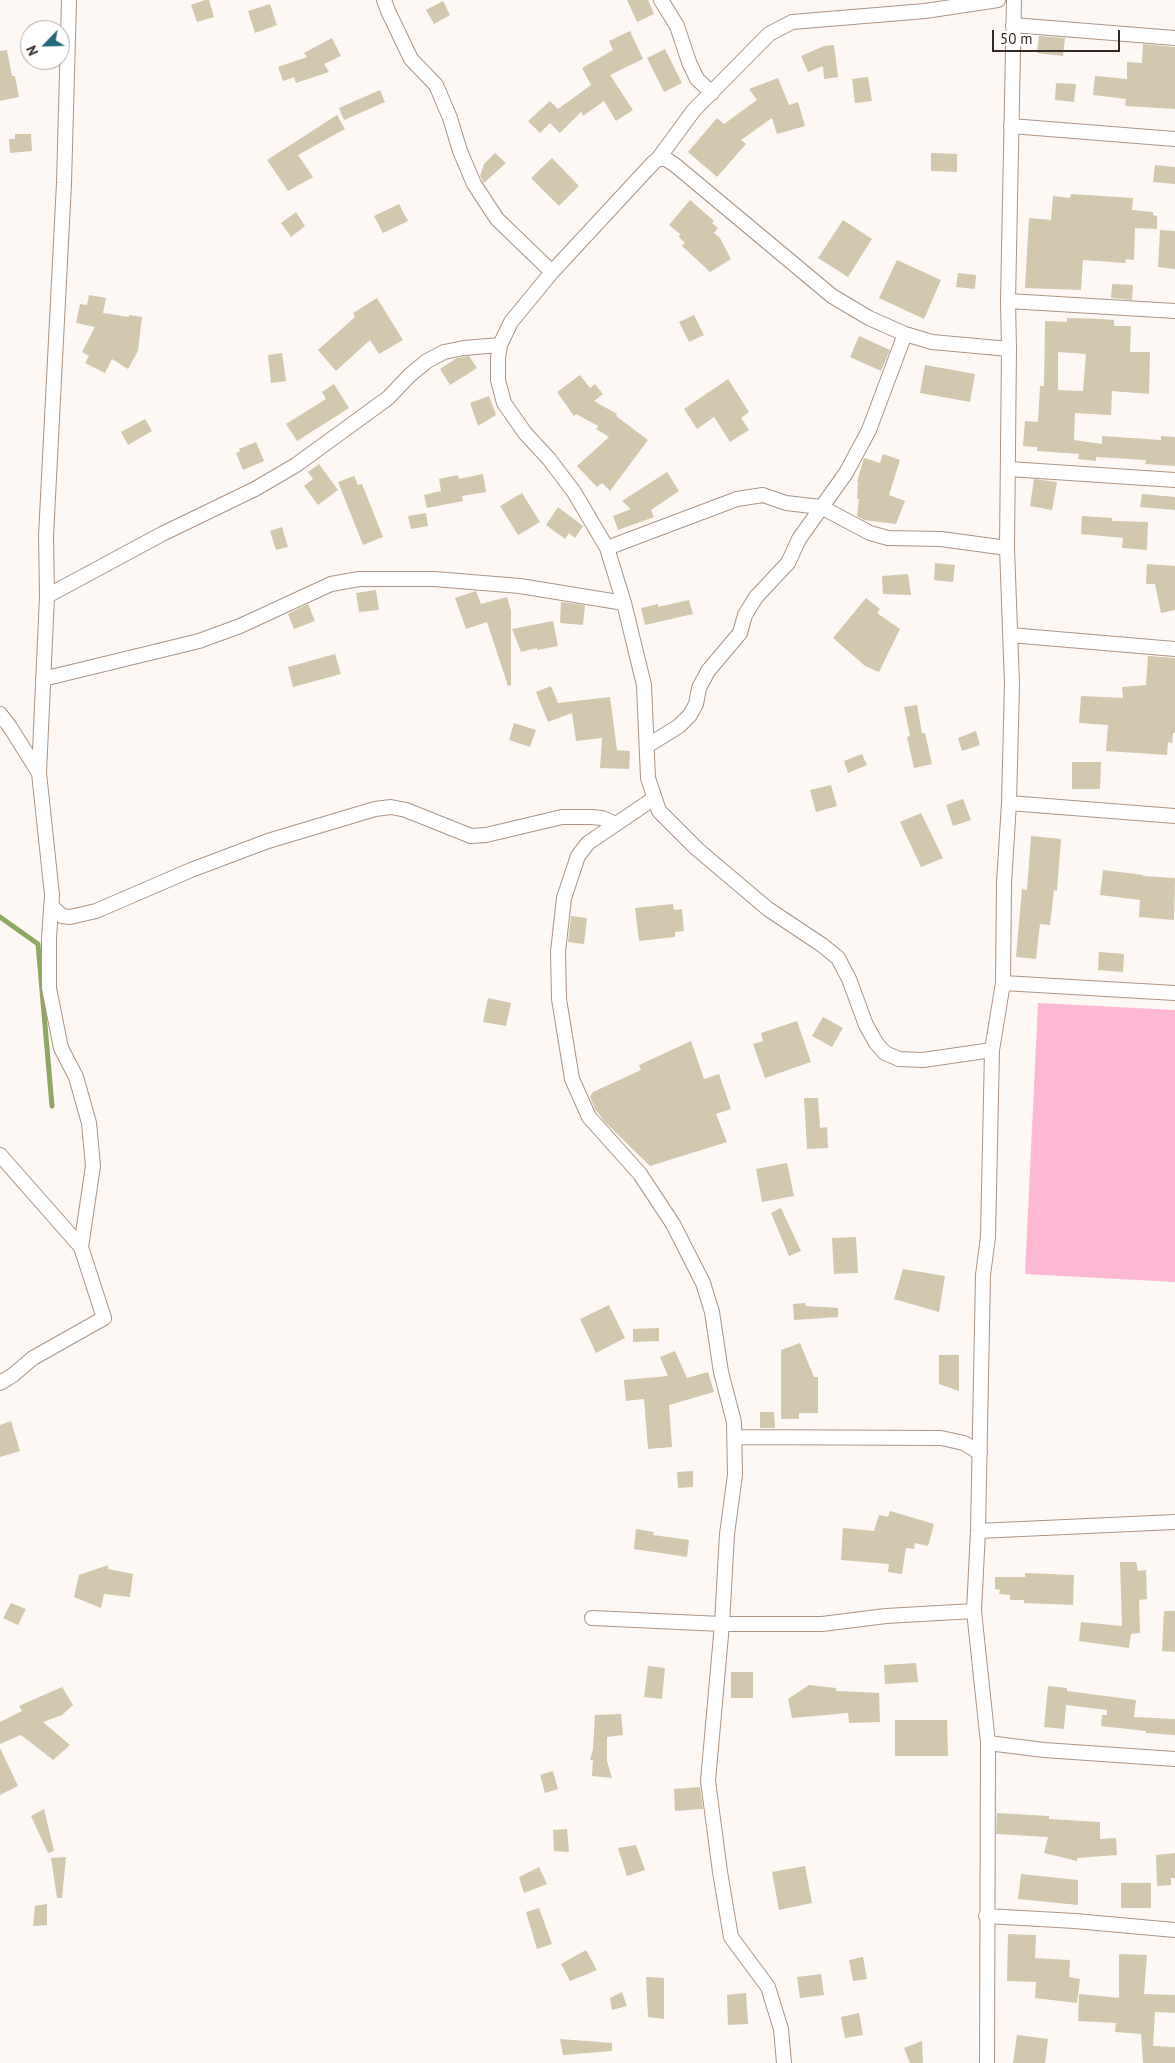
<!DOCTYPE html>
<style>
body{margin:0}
#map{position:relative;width:1175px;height:2063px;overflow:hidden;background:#fdf8f4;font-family:"PT Sans",sans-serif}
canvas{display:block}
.north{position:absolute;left:20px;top:20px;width:50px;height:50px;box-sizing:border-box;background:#fff;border:1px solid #aeaaa7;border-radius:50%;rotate:246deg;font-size:14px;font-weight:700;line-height:20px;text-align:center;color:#342a23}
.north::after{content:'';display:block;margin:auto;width:18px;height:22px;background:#25667a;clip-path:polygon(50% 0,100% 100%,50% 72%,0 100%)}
.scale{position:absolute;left:992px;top:30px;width:128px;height:22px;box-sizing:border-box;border:2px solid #342a23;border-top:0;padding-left:6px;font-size:15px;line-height:18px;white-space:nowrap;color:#342a23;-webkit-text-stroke:4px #fff;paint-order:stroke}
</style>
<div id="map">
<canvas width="1175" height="2063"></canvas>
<div class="north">N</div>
<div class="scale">50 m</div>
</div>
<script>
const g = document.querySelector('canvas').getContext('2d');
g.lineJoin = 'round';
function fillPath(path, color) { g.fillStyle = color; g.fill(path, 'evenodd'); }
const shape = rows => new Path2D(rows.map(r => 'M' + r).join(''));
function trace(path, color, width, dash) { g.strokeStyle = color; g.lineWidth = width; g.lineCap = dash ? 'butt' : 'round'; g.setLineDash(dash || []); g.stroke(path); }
fillPath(shape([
 [1038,1003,1175,1010,1175,1282,1025,1274]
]), '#feb8d4');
trace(shape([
 [0,917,38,944,52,1106]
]), '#90a663', 5);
fillPath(shape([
 [205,0,209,0,214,17,197,22,191,5],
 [627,0,648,0,654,14,637,22],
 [443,1,450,15,434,24,426,10],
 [270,4,277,25,255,33,248,11],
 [630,31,643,59,610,75,633,110,616,121,604,101,583,116,581,112,560,133,550,123,540,133,528,121,550,101,558,109,591,85,582,68,613,50,609,41],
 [1039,36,1065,38,1063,56,1037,53],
 [332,38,341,56,324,64,329,72,296,83,294,77,283,81,278,67,307,57,304,53],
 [1143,44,1175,47,1175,109,1125,106,1126,99,1093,95,1095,76,1127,79,1127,62,1142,63],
 [834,45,838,77,824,79,823,66,808,72,801,56,824,46],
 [665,49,682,83,664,92,647,58],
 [7,50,12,76,15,76,19,97,0,101,0,51],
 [868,77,872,101,855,103,852,79],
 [778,78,789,105,798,102,805,126,777,134,772,118,741,140,746,144,717,177,688,152,717,118,724,124,757,100,749,89],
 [1056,83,1076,84,1074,102,1055,100],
 [380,90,385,102,344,120,339,108],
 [337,115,345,129,298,155,313,177,288,191,267,160],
 [15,134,31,134,32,151,10,153,9,139,15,139],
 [495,153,506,163,484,183,480,176,484,164],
 [931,153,957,154,957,172,931,171],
 [552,158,579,186,559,206,531,178],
 [1155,165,1175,167,1175,184,1153,182],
 [1071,194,1133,198,1132,210,1153,212,1153,215,1157,216,1157,229,1135,228,1134,260,1126,259,1125,263,1083,260,1081,290,1025,288,1029,218,1051,220,1053,196,1070,198],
 [690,200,714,221,712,223,718,228,714,233,720,238,731,259,710,272,682,246,685,243,679,237,680,234,669,225],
 [399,204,408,221,383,233,374,216],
 [296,212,305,226,291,237,281,223],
 [843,220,872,239,848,277,818,258],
 [1160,230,1175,231,1175,269,1158,267],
 [897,260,941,280,924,319,879,298],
 [958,273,976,275,975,289,956,287],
 [1112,284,1133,285,1132,300,1111,298],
 [89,295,106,298,103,313,129,317,129,315,142,317,138,351,128,369,112,359,105,373,85,363,89,356,82,352,95,327,76,323,80,304,87,305],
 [377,298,403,340,379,354,370,340,336,371,318,350,355,317,353,313],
 [694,315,704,335,689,342,679,322],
 [1067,318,1101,319,1114,320,1114,326,1131,326,1130,352,1150,352,1149,394,1112,391,1111,415,1075,413,1074,440,1102,444,1102,436,1161,440,1161,436,1175,437,1175,466,1145,464,1146,460,1096,457,1096,461,1078,459,1079,454,1037,451,1037,447,1023,446,1025,421,1038,422,1040,386,1044,386,1045,321,1067,322],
 [1058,352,1086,354,1083,391,1058,390],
 [859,336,890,350,881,371,850,357],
 [282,353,286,381,271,383,268,355],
 [469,356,477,368,450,385,440,369,457,358],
 [925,365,975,374,970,402,920,393],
 [580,375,590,388,595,384,603,394,594,401,617,414,616,416,648,440,610,491,602,483,597,487,577,466,609,437,596,429,598,426,576,414,574,416,557,392],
 [728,379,749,412,741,418,749,430,730,442,714,417,697,429,684,409],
 [334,384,349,408,297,441,286,424,326,399,322,392],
 [489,396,496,415,478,426,470,403],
 [145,419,152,431,128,445,121,432],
 [256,442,264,461,243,470,236,453,240,451,239,449],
 [883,454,900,460,889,495,905,501,896,524,864,520,857,516,859,499,857,499,858,482,857,482,864,458,880,463],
 [319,464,338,490,318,505,304,486,313,479,308,472],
 [667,472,679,491,651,510,654,517,618,530,613,516,631,509,622,501],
 [483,474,486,492,462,496,463,501,427,508,424,495,441,491,439,479,458,475,459,479],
 [354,476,358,485,362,484,383,537,363,545,338,482],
 [1034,479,1057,482,1052,510,1030,506],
 [522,493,540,522,518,535,500,506],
 [1142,494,1175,497,1175,510,1140,507],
 [558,507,583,526,575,538,569,533,565,539,546,525],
 [426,513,428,526,411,529,408,516],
 [1082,516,1112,518,1112,521,1148,522,1147,550,1122,548,1123,538,1081,534],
 [282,527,288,547,276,550,270,531],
 [935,563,955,565,953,582,934,580],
 [1147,564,1175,566,1175,610,1161,613,1155,584,1146,584],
 [908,574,911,595,883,594,882,576],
 [376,590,379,610,359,612,356,593],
 [476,591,481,604,507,597,511,611,511,685,508,686,487,622,466,629,455,598],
 [866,598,880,609,877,613,900,629,879,672,865,666,833,638],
 [689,600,693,614,645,625,641,608,658,604,658,607],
 [561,602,585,605,583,625,560,623],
 [308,604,315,621,294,629,288,614],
 [553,621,558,646,537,650,537,648,521,652,512,629],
 [335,654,341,674,293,687,288,667],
 [1148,656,1175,658,1175,733,1173,733,1172,743,1168,742,1167,755,1106,751,1108,725,1079,723,1081,696,1123,698,1122,687,1146,685],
 [551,686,558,703,610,697,617,750,630,751,629,769,600,768,602,738,576,741,572,713,548,722,536,692],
 [917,705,922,733,925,733,932,764,914,768,907,737,910,736,904,707],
 [514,723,536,730,530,747,509,740],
 [976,731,980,745,962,751,958,738],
 [862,754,867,765,848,773,844,761],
 [1072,762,1101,762,1100,789,1072,789],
 [831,785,837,806,816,812,810,790],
 [963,799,971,820,953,826,946,805],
 [921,813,943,858,921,867,900,822],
 [1031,836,1061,839,1057,891,1054,890,1050,925,1040,924,1036,959,1016,957,1022,889,1027,890],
 [1103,870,1143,875,1143,876,1175,878,1174,920,1139,917,1140,900,1100,895],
 [673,904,674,910,682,909,684,931,675,932,675,937,639,941,635,908],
 [571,916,587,918,584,944,568,942],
 [1099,952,1124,954,1123,972,1098,970],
 [488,998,511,1003,506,1026,483,1022],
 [823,1017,843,1028,832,1047,812,1036],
 [797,1021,811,1062,765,1078,753,1044,763,1041,761,1033],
 [691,1041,704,1079,719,1074,731,1109,716,1114,727,1142,650,1166,605,1122,595,1109,590,1097,593,1092,641,1070,639,1065],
 [804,1098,818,1098,820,1128,827,1127,828,1148,807,1149],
 [787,1163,794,1196,762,1202,756,1169],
 [781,1208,801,1251,789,1256,771,1213],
 [856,1237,858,1273,834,1274,832,1238],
 [903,1269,945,1276,939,1312,894,1299],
 [805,1303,806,1306,838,1308,838,1317,794,1320,793,1304],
 [609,1305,625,1338,596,1353,580,1319],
 [659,1328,659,1341,633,1342,633,1329],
 [800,1343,814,1377,818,1377,818,1413,799,1413,799,1419,781,1419,781,1350],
 [675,1351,687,1378,708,1372,714,1392,669,1405,672,1447,648,1449,644,1399,626,1401,624,1380,668,1376,660,1357],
 [939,1355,959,1355,959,1391,939,1384],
 [760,1412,774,1412,775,1428,760,1428],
 [11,1421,20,1451,0,1457,0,1425],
 [693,1471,693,1487,678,1488,677,1472],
 [890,1511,934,1524,928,1546,915,1543,914,1549,906,1548,902,1574,888,1572,889,1564,841,1560,843,1528,874,1531,879,1515,888,1517],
 [636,1529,654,1532,653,1535,689,1540,687,1557,634,1549],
 [1120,1562,1136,1562,1138,1571,1146,1570,1147,1599,1139,1600,1140,1633,1131,1634,1129,1648,1079,1641,1081,1622,1122,1626],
 [108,1565,108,1569,133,1574,130,1597,104,1594,101,1608,74,1597,79,1575],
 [1025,1573,1074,1575,1073,1605,1024,1603,1024,1600,1010,1600,1010,1595,999,1594,1000,1590,995,1589,995,1577,1025,1577],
 [11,1603,26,1609,18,1625,3,1618],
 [1164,1611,1175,1611,1175,1652,1162,1651],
 [916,1663,918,1682,885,1684,884,1665],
 [648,1666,665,1668,662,1699,644,1697],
 [731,1672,753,1672,753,1698,731,1698],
 [809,1685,836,1688,836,1691,879,1693,880,1722,849,1723,848,1713,792,1718,788,1699],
 [1048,1686,1067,1688,1067,1691,1136,1700,1134,1717,1175,1719,1175,1735,1146,1733,1146,1731,1101,1726,1102,1715,1107,1715,1107,1710,1066,1705,1064,1729,1044,1727],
 [62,1687,73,1705,62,1715,43,1722,70,1745,53,1760,21,1735,0,1744,0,1722,22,1711,19,1706],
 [621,1714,623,1735,607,1737,607,1761,612,1778,592,1776,593,1760,590,1760,593,1749,595,1715],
 [895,1720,947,1720,948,1756,895,1756],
 [0,1748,18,1786,0,1795],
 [553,1771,558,1789,545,1793,540,1775],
 [700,1787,703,1809,675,1811,674,1789],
 [44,1809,54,1851,48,1853,31,1816],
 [997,1813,1049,1816,1049,1819,1100,1822,1100,1839,1116,1838,1117,1855,1077,1858,1077,1861,1044,1853,1048,1837,996,1834],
 [567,1829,569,1852,554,1851,553,1830],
 [636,1845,645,1870,627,1876,618,1848],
 [1175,1853,1175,1878,1171,1878,1171,1885,1157,1886,1156,1855],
 [66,1857,62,1898,57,1898,51,1858],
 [805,1866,812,1903,779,1910,772,1872],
 [539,1867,547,1884,524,1893,519,1877],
 [1021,1874,1078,1880,1078,1905,1018,1899],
 [1121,1883,1151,1883,1151,1908,1121,1908],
 [47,1904,47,1925,33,1926,35,1906],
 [539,1908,552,1944,537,1949,526,1912],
 [1008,1934,1036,1935,1035,1958,1070,1960,1069,1977,1080,1979,1077,2003,1035,1998,1036,1982,1007,1981],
 [586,1950,597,1970,570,1981,561,1964],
 [1119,1954,1147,1955,1144,1994,1175,1995,1175,2013,1155,2012,1153,2046,1175,2047,1175,2063,1143,2063,1141,2034,1115,2032,1116,2023,1078,2021,1079,1994,1119,1998],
 [863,1957,867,1979,853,1981,849,1960],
 [821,1974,824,1995,800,1998,797,1977],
 [646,1977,664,1978,664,2019,648,2017],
 [622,1992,627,2006,612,2010,610,1998],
 [746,1993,748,2024,728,2025,727,1995],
 [859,2013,863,2035,845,2038,841,2017],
 [1017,2035,1048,2039,1045,2063,1013,2063],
 [560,2039,612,2043,612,2051,563,2055],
 [922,2041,923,2063,910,2063,904,2048]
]), '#d1c8ad');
const street = shape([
 [384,0,388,11,411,59,436,85,450,118,460,151,474,184,497,219,552,272],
 [661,0,677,26,689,62,697,79,712,93],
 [1013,25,1175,38],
 [1011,126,1175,139],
 [658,159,666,159,675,165,832,296,869,318,905,334,932,342,1009,349],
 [1008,301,1175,311],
 [1009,469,1175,480],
 [607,548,737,499,763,495,786,503,821,507,870,533,888,538,941,539,1007,548],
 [47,596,162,534,255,489,296,465,388,398,410,375,427,361,444,352,464,348,500,345],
 [1010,635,1175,649],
 [43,679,199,641,240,626,331,584,359,579,434,579,520,586,624,603],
 [0,714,10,727,39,773],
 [647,746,679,726,690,715,696,704,699,688,708,671,740,633,745,615,756,597,788,563,799,539,846,473,869,430,905,334],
 [653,799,588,843,578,856,564,898,558,952,559,999,572,1079,589,1117,640,1174,673,1224,703,1283,712,1312,721,1372,734,1422,735,1475,727,1534,722,1624,708,1781,720,1872,731,1937,768,1987,781,2029,784,2063],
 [1009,803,1175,816],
 [51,906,62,916,70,917,96,911,191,870,268,841,375,809,391,807,406,810,471,836,486,835,562,817,591,817,602,818,616,824],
 [1003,983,1175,993],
 [992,1050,923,1060,899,1059,885,1053,876,1043,866,1025,849,979,838,958,822,945,768,909,697,849,659,811,648,778,644,685,624,603,607,548,574,492,549,459,525,433,504,403,498,380,498,358,500,345,511,322,552,272,653,163,658,159,694,110,769,34,792,22,925,11,998,0],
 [0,1155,81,1247],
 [0,1383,13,1375,33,1358,104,1318,81,1247,93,1166,89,1123,76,1077,61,1048,49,988,49,938,52,895,39,773,47,596,46,536,64,183,69,0],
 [735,1437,941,1438,964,1443,980,1453],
 [978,1531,1175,1522],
 [592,1618,722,1624,822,1624,886,1616,974,1611],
 [988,1743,1044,1750,1175,1759],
 [986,1916,1075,1921,1175,1930],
 [987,2063,988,1743,974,1611,978,1531,983,1275,988,1237,992,1050,1003,983,1004,883,1009,803,1012,684,1007,548,1009,349,1008,301,1014,0]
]);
trace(street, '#ab9483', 16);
trace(street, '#fff', 14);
</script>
